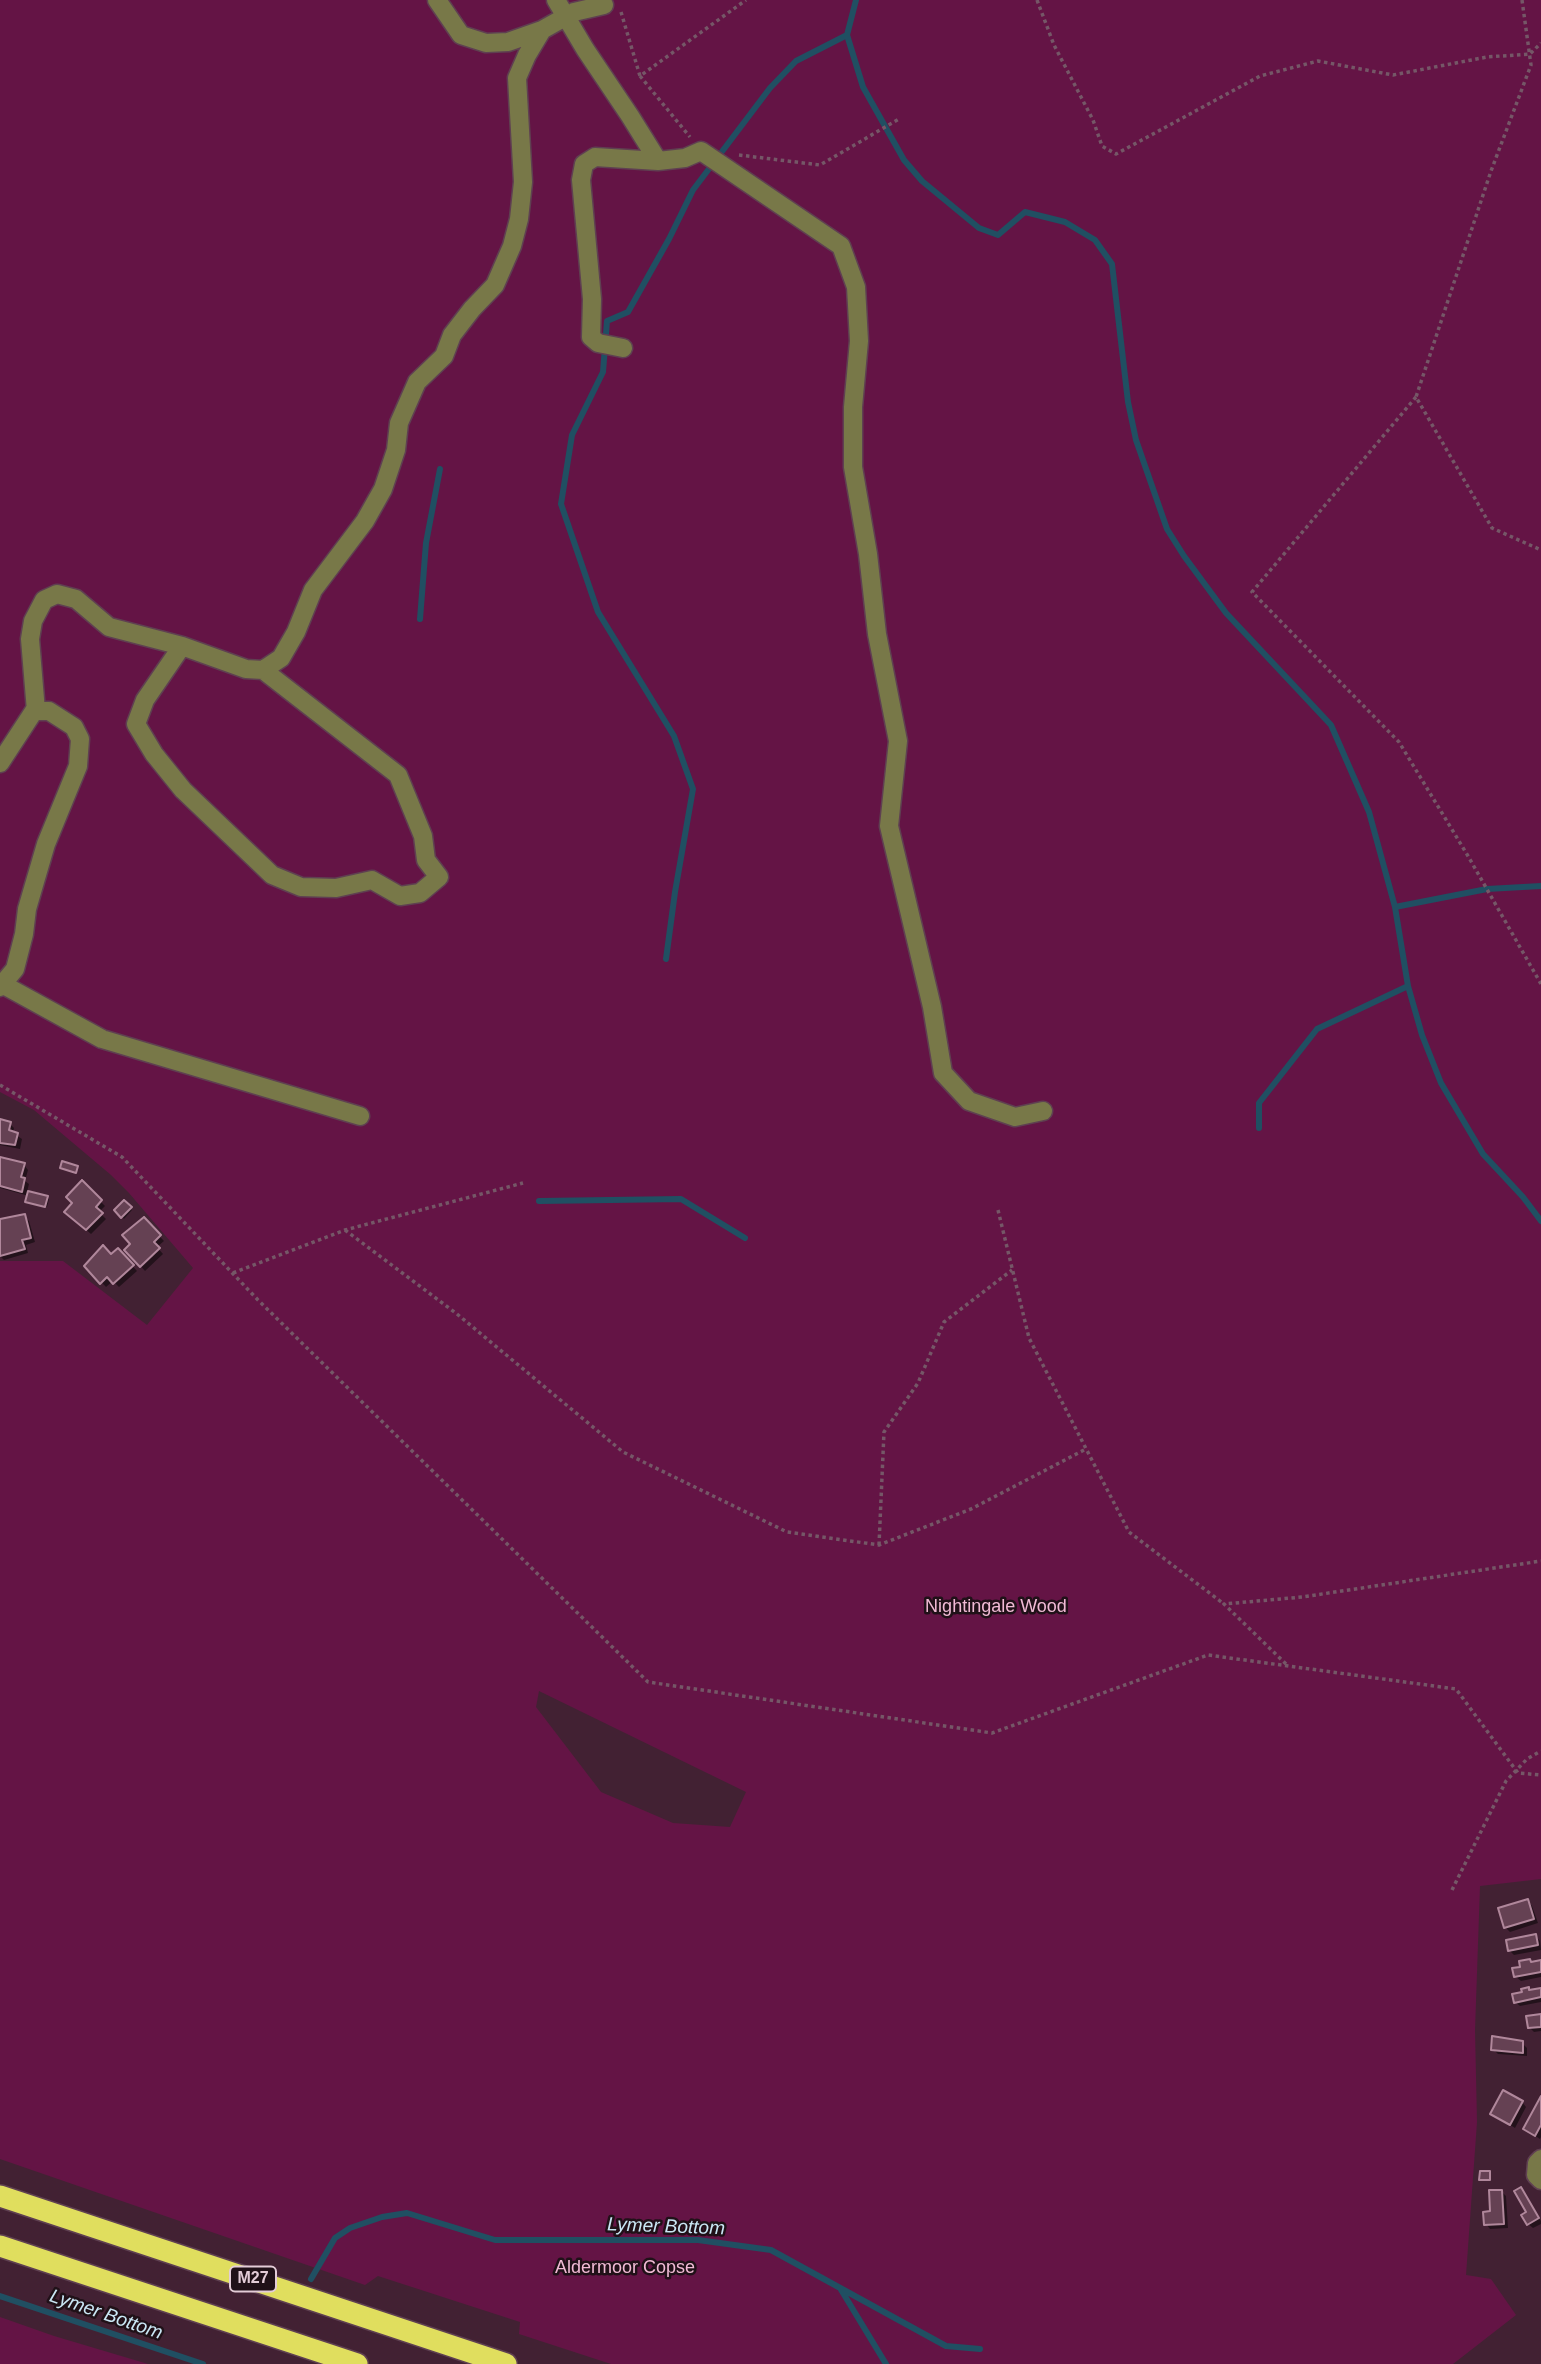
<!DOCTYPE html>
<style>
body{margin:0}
canvas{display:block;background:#422133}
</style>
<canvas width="1541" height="2364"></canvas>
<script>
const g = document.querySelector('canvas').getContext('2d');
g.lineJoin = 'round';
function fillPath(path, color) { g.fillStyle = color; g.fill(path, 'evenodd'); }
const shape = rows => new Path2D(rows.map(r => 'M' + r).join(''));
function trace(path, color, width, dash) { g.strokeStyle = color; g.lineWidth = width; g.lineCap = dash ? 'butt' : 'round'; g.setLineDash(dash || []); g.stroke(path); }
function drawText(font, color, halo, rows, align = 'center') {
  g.font = font + ' Helvetica,sans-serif'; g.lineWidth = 5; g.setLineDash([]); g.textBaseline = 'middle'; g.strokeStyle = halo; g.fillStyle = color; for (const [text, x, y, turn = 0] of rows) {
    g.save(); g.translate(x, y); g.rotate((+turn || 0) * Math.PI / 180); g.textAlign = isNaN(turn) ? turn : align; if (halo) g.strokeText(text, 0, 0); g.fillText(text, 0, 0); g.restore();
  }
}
fillPath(shape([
 [0,0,1541,0,1541,1879,1480,1886,1475,2030,1477,2122,1466,2275,1491,2279,1516,2315,1453,2364,611,2364,519,2334,520,2322,378,2276,365,2285,0,2159,0,1261,63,1261,147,1325,193,1268,129,1193,111,1175,34,1110,0,1092],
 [539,1691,746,1792,730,1827,673,1823,601,1792,536,1707],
 [0,2317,54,2336,148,2364,0,2364]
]), '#641445');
fillPath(shape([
 [0,1121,10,1124,14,1128,13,1133,22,1139,20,1149,0,1145],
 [0,1165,24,1165,28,1170,25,1181,29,1184,27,1192,47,1197,49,1199,47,1207,29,1203,29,1196,0,1188],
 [82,1183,105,1206,99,1212,106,1219,91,1234,66,1212,74,1204],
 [124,1202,132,1210,124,1219,116,1210],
 [24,1216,29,1221,35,1242,26,1245,28,1253,4,1260,0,1256,0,1221],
 [144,1220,164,1241,157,1247,163,1254,145,1271,126,1250,133,1244],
 [118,1250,137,1271,119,1287,113,1281,106,1287,86,1266,111,1256],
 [1528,1901,1532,1906,1538,1923,1510,1932,1505,1927],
 [1536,1936,1540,1941,1541,1950,1514,1955,1509,1950],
 [1530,1960,1533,1964,1541,1962,1541,1977,1521,1981,1516,1977],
 [1528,1989,1531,1992,1541,1990,1541,2002,1520,2006,1515,2002],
 [1541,2015,1541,2031,1534,2032,1530,2028],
 [1522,2043,1527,2048,1527,2056,1498,2054,1493,2049],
 [1541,2100,1541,2137,1540,2139,1525,2129],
 [1522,2102,1526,2107,1515,2128,1493,2114],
 [1520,2189,1541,2221,1541,2224,1533,2228,1528,2224,1529,2213],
 [1501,2191,1506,2196,1508,2228,1490,2229,1486,2224]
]), '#0007');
trace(shape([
 [856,0,847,35,863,87,904,160,922,181,979,228,998,235,1025,212,1065,222,1095,240,1112,264,1128,402,1136,440,1167,529,1184,556,1226,613,1331,725,1369,812,1395,907,1408,986],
 [420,619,426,543,440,469],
 [1395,907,1487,889,1541,886],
 [666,959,675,892,693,789,674,736,598,612,561,504,572,435,603,372,607,321,628,312,669,239,693,190,770,88,796,61,847,35],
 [1259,1128,1259,1103,1317,1029,1408,986,1422,1035,1441,1083,1483,1154,1523,1197,1541,1221],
 [539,1201,681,1199,745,1238],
 [311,2279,335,2238,350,2228,382,2217,407,2213,495,2240,698,2240,771,2250,946,2346,980,2349],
 [840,2288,886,2364],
 [0,2296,203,2364]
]), '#204f62', 6);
const building = shape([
 [0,1119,11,1122,9,1130,18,1133,15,1145,0,1143,0,1119],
 [0,1157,25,1163,21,1177,25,1178,22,1192,0,1186,0,1157],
 [62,1161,78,1166,76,1173,60,1168,62,1161],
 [82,1180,102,1200,96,1207,103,1213,86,1230,64,1212,72,1203,66,1197,82,1180],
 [28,1191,48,1196,45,1207,25,1202,28,1191],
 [124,1200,132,1207,121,1218,114,1210,124,1200],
 [25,1214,31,1238,22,1240,25,1249,0,1256,0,1219,25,1214],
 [144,1217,161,1235,154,1242,160,1248,140,1267,124,1250,130,1244,122,1235,144,1217],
 [103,1245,111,1254,118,1248,134,1265,113,1284,107,1277,100,1284,84,1266,103,1245],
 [1528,1899,1534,1919,1504,1928,1498,1908,1528,1899],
 [1536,1934,1538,1945,1508,1951,1506,1940,1536,1934],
 [1530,1959,1531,1962,1541,1960,1541,1972,1514,1977,1512,1968,1520,1967,1519,1961,1530,1959],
 [1529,1987,1529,1990,1541,1988,1541,1997,1514,2003,1512,1994,1522,1992,1521,1989,1529,1987],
 [1541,2014,1541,2027,1528,2028,1526,2016,1541,2014],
 [1492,2036,1523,2041,1523,2053,1491,2050,1492,2036],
 [1503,2090,1523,2101,1510,2125,1490,2114,1503,2090],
 [1541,2096,1541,2125,1535,2136,1523,2129,1541,2096],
 [1480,2171,1490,2171,1490,2180,1479,2180,1480,2171],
 [1521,2187,1539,2218,1527,2225,1521,2215,1526,2212,1514,2191,1521,2187],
 [1489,2190,1502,2190,1504,2224,1484,2225,1483,2212,1490,2211,1489,2190]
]);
fillPath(building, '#654153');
trace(building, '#b0879b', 2);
const minor = shape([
 [437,0,461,35,486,43,508,42,542,30,574,12,604,5],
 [556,0,585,49,630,116,658,161,685,158,701,151,841,246,856,287,859,341,853,407,853,467,868,554,877,634,898,741,889,826,932,1007,943,1073,969,1101,1015,1117,1043,1111],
 [623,348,598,343,591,337,592,299,581,180,584,164,595,157,658,161],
 [182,646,145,700,136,724,154,754,183,790,272,875,301,887,336,888,372,880,400,896,420,893,439,877,426,860,423,836,398,775,263,670],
 [36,711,30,639,33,621,44,600,57,594,76,599,109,627,182,646,246,669,263,670,281,658,296,632,313,590,365,521,383,489,396,450,399,423,417,382,444,356,452,335,472,309,495,285,512,246,519,219,523,182,517,78,527,55,542,30],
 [0,763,34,711,49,711,74,727,80,739,78,766,46,844,27,909,24,934,15,969,0,987],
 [0,983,102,1039,360,1116],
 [1541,2159,1537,2163,1536,2175,1541,2180]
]);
const highway = shape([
 [0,2196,506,2364],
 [0,2246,357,2364]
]);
trace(minor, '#5f4051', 21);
trace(highway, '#5f4051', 24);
trace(shape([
 [1037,0,1054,45,1093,120,1102,146,1116,154,1260,76,1318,61,1393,75,1487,57,1530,54,1541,43],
 [1522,0,1531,65,1491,171,1416,397,1492,528,1541,550],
 [621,12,640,76,746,0],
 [640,76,690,137],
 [739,155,820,165,899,119],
 [1416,397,1252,592,1399,742,1468,856,1541,984],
 [0,1085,122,1157,258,1300,648,1682,992,1733,1208,1655,1456,1689,1518,1773,1541,1775],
 [998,1210,1029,1338,1129,1532,1224,1604],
 [345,1230,457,1314,623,1452,787,1532,879,1545,971,1509,1086,1449],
 [233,1273,345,1230,523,1183],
 [879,1545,884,1432,918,1383,944,1322,1012,1270],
 [1286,1664,1224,1604,1302,1597,1541,1561],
 [1452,1890,1506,1781,1527,1759,1541,1751]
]), '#755767', 3.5, [3.5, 3.5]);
trace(minor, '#787848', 18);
trace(highway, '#e0de5e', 21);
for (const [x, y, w] of [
 [253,2279,46]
]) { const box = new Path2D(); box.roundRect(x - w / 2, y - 12.5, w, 25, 5); g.fillStyle = '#201118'; g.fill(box); trace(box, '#e3ccd7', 2); }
drawText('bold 16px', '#e3ccd7', null, [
 ["M27",253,2279]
]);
drawText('18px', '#f1bad5', '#201118', [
 ["Nightingale Wood",996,1607],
 ["Aldermoor Copse",625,2268]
]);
drawText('italic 19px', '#cae7f5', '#201118', [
 ["Lymer Bottom",666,2227,2],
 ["Lymer Bottom",106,2315,19]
]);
</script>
